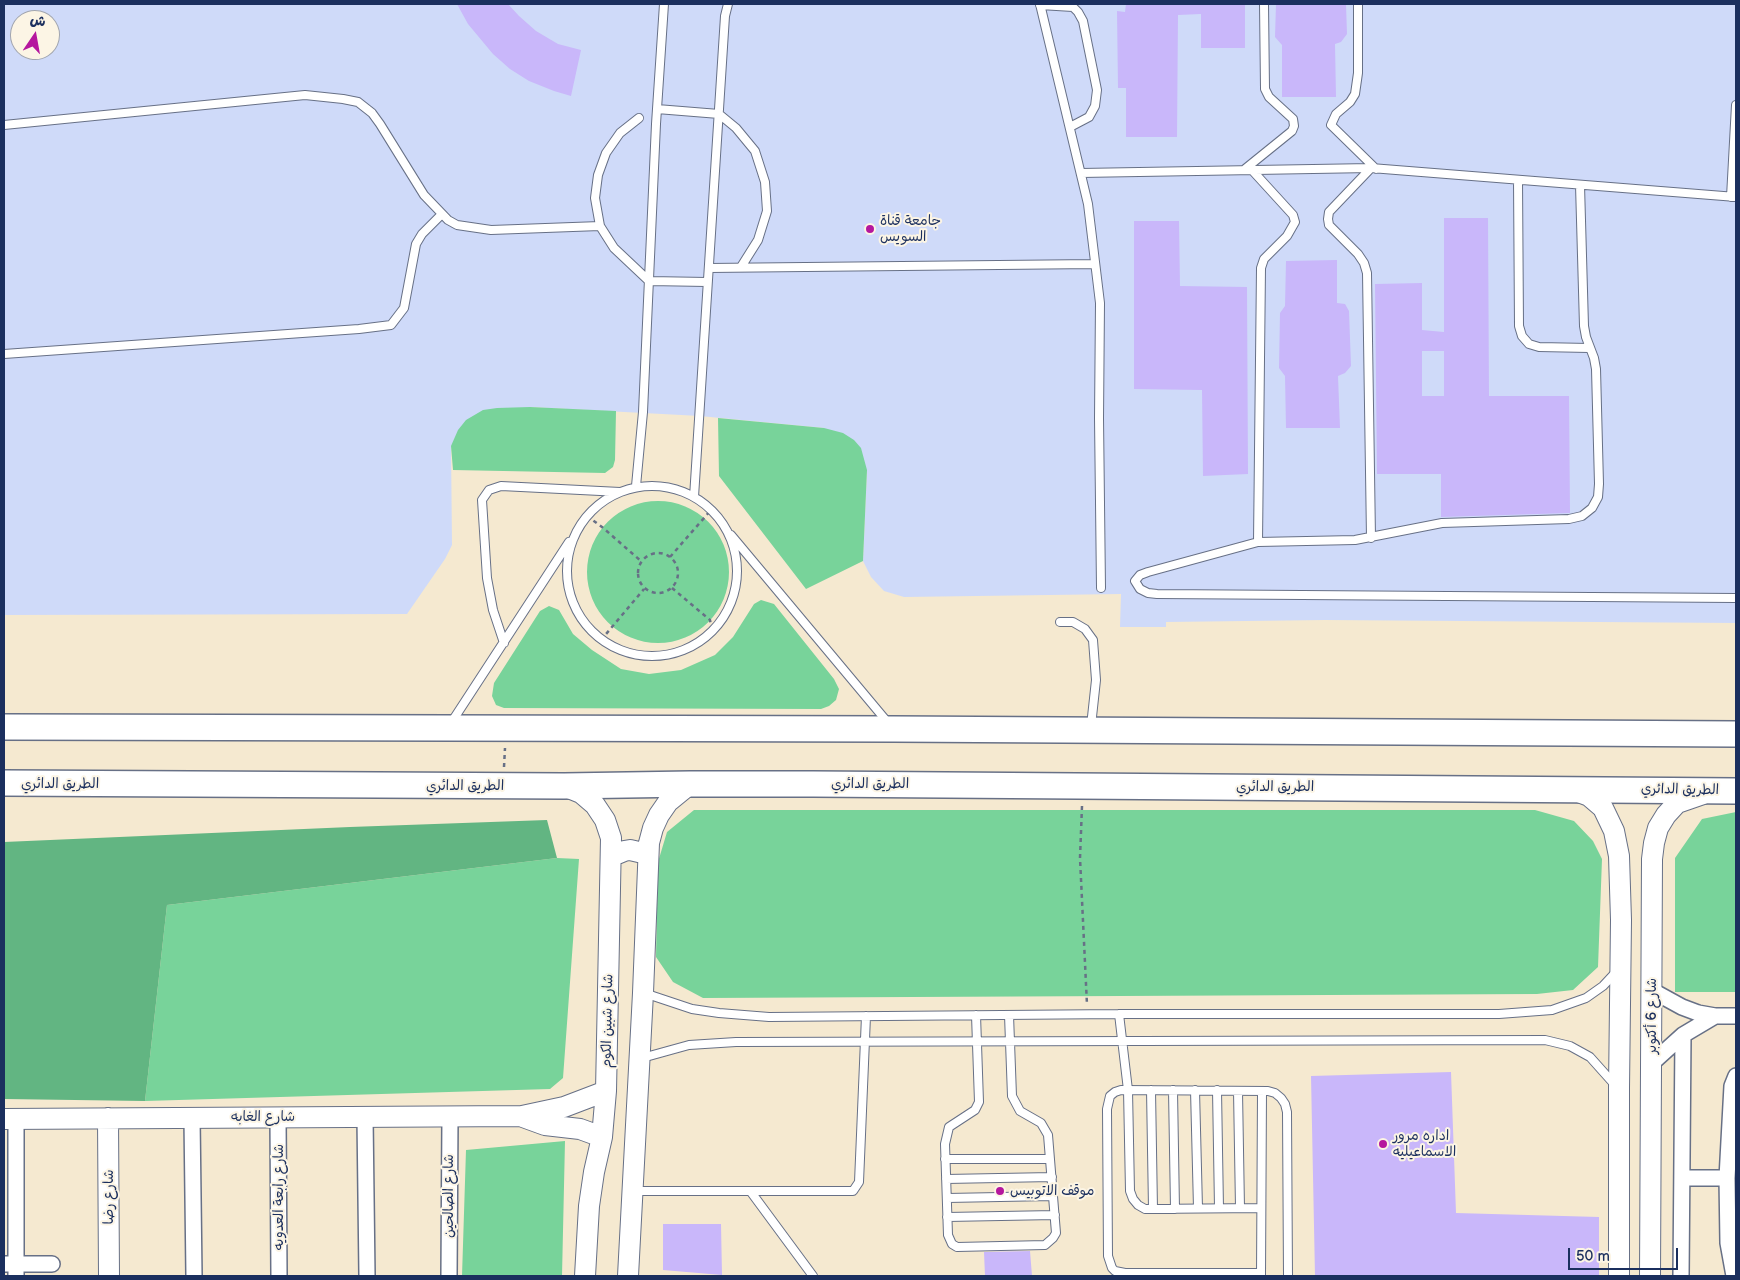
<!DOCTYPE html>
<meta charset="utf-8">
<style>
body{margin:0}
#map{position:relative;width:1740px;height:1280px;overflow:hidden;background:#f5e9d0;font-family:"Balsamiq Sans","Playpen Sans Arabic",sans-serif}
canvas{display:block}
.frame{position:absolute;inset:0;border:5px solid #1b2f5e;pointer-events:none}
.north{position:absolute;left:10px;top:10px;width:50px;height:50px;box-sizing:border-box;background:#fcf5e5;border:1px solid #a2a6af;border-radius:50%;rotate:12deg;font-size:14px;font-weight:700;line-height:20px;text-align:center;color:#1b2f5e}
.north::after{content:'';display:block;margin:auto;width:18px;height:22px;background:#b5179e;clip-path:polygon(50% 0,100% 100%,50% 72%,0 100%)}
.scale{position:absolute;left:1568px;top:1248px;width:110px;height:22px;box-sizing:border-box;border:2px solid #1b2f5e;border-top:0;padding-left:6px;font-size:15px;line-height:18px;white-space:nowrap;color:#1b2f5e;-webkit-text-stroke:4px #fcf5e5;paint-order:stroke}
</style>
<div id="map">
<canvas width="1740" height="1280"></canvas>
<div class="frame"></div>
<div class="north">ش</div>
<div class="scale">50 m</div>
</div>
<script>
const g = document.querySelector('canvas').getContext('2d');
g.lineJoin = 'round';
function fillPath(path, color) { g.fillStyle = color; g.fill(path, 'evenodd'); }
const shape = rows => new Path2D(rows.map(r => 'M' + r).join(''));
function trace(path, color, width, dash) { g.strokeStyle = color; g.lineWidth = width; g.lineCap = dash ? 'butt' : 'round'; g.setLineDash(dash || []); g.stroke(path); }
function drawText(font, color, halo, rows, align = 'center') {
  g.font = font + ' "Balsamiq Sans","Playpen Sans Arabic",sans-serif'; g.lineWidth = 4; g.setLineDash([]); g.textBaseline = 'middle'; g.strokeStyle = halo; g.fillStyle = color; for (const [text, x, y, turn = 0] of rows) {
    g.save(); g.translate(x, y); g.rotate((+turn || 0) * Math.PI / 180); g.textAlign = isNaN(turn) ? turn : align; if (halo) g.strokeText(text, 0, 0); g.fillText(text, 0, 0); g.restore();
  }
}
fillPath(shape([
 [4,4,1736,4,1736,623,1325,620,1166,622,1166,627,1120,627,1121,594,904,597,884,591,871,577,863,561,867,470,824,428,700,416,530,407,451,446,452,545,445,559,407,614,4,615],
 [20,20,50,20,50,50,20,50]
]), '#cfdaf9');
fillPath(shape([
 [530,407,616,411,615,460,613,467,605,473,453,470,451,446,458,430,466,420,483,410,497,408],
 [718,418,824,428,843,433,854,440,861,448,867,470,863,561,806,589,719,476],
 '587 572a71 71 0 1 1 142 0a71 71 0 1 1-142 0Z',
 [761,600,774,604,834,679,839,689,836,700,829,706,821,709,504,708,496,705,492,696,494,683,540,611,549,606,559,610,573,634,592,650,621,669,649,674,681,670,715,655,733,637,754,604],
 [694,810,1535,810,1574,821,1593,841,1602,859,1598,967,1573,990,1537,994,703,998,673,982,656,957,658,862,667,832],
 [1736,812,1736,992,1675,992,1675,858,1702,819],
 [557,858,579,859,563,1078,550,1089,145,1101,167,905],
 [565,1141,562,1276,462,1276,466,1150]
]), '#78d39a');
fillPath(shape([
 [547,820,557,858,167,905,145,1101,4,1099,4,842,350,827]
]), '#62b582');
fillPath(shape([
 [457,4,508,4,519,16,536,31,558,44,581,50,571,96,554,91,529,81,510,69,493,54,468,24],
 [1126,4,1245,4,1245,48,1201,48,1201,14,1178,15,1177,137,1126,137,1126,88,1118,88,1117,11,1125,12],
 [1276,4,1346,4,1347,34,1341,42,1335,44,1336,97,1282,97,1282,45,1275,37],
 [1444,218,1488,218,1489,396,1569,396,1570,513,1441,517,1441,474,1377,474,1375,284,1422,283,1422,330,1444,332],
 [1422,351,1444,351,1444,396,1422,396],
 [1134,221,1179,221,1180,286,1247,287,1248,474,1203,476,1202,390,1134,389],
 [1337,260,1337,303,1345,304,1349,311,1351,366,1345,373,1338,376,1340,428,1286,428,1285,376,1279,368,1280,313,1285,306,1286,261],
 [1451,1072,1456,1213,1599,1217,1599,1276,1315,1276,1311,1076],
 [663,1224,721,1224,722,1275,663,1270],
 [1030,1251,1032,1276,985,1276,984,1252]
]), '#c9b7fa');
const service = shape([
 [1040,4,1088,204,1100,303,1099,418,1101,588],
 [1358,4,1358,73,1355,94,1350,102,1336,114,1331,125,1376,169],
 [1040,5,1073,7,1078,12,1083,21,1097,90,1095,106,1089,117,1070,127],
 [657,109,719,114,736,128,755,151,765,182,767,211,758,240,741,267],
 [639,118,620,133,606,153,598,175,595,198,600,226,614,248,649,281,707,282],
 [4,125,305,95,343,99,358,102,372,113,380,124,424,195,448,220,457,225,491,230,600,226],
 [1245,169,1292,131,1294,126,1293,119,1269,97,1265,89,1264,4],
 [1251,169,1293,215,1295,222,1287,236,1264,259,1261,268,1258,542],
 [1081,173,1371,168,1736,197],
 [1518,180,1519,326,1522,336,1529,344,1539,347,1589,348],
 [1580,185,1584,326,1586,337,1594,358,1596,369,1599,484,1598,497,1592,508,1582,516,1569,519,1442,523,1355,540,1258,542,1148,572,1140,575,1135,581,1140,589,1148,593,1157,594,1736,598],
 [1731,197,1736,105],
 [709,268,1095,264],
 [4,354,359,329,391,325,404,308,416,244,422,234,442,214],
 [636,486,643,412,656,124,664,4],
 '567 571a85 85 0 1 1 170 0a85 85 0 1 1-170 0Z',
 [694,497,725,16,728,4],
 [731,535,889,724],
 [1371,538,1367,273,1364,263,1358,254,1329,225,1328,219,1329,212,1371,168],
 [1060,622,1073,622,1085,629,1093,640,1096,680,1091,726],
 [504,643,493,610,487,578,482,500,489,490,501,486,620,492],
 [451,723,569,542],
 [644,993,692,1009,719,1013,769,1017,1119,1014,1499,1014,1552,1010,1586,998,1603,986,1617,971],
 [1119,1014,1128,1090,1130,1191,1133,1199,1138,1205,1145,1209,1261,1208],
 [976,1015,979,1102,975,1110,949,1127,945,1144,948,1235,952,1244,957,1247,1045,1245,1053,1238,1056,1233,1048,1135,1041,1123,1020,1111,1012,1096,1009,1015],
 [642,1058,689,1045,736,1042,1545,1040,1570,1046,1590,1057,1615,1085],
 [1151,1090,1153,1209],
 [1173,1090,1175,1209],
 [1195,1090,1198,1208],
 [1217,1090,1219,1208],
 [1238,1091,1240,1208],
 [945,1159,1050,1159],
 [946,1179,1052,1177],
 [633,1191,853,1191,859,1182,866,1016],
 [751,1192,813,1276],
 [947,1198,1053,1196],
 [947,1217,1055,1215],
 [1261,1273,1125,1273,1115,1271,1112,1268,1108,1256,1107,1109,1110,1096,1115,1092,1121,1090,1268,1091,1275,1093,1281,1098,1285,1104,1287,1112,1288,1276],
 [1261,1276,1262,1091]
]);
const minor = shape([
 [1651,990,1682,1007,1698,1013,1715,1016,1736,1016],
 [1652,1063,1683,1035,1715,1016],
 [278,1117,279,1276],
 [365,1117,367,1276],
 [192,1118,194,1276],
 [16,1119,16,1276],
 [1682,1178,1727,1178],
 [4,1264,52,1264],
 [449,1276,450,1116],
 [1681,1276,1683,1035],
 [1734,1276,1728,1243,1727,1178,1732,1086,1736,1076]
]);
const tertiary = shape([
 [564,786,581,793,595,805,605,820,611,838,606,1091,602,1137,594,1172,589,1206,585,1276],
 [1573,790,1589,796,1603,808,1614,831,1619,856,1621,920,1619,1088,1619,1276],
 [612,856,624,851,630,850,643,853,648,857],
 [523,1117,545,1125,580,1129,602,1137],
 [108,1118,109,1276],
 [4,1119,522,1116,564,1107,606,1091],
 [628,1276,643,993,649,843,653,828,659,815,668,802,690,784],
 [1650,1276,1652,859,1654,843,1658,828,1666,815,1677,803,1703,794]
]);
const primary = shape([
 [4,727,894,729,1736,734],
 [4,783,564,786,690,784,813,784,1736,791]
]);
trace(service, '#677086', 10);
trace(minor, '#677086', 18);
trace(tertiary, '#677086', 22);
trace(primary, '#677086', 28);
trace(shape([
 [587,516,602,527,641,561],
 '638 573a20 20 0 1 1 40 0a20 20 0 1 1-40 0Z',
 [670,557,711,510],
 [672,588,710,620,712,632],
 [601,640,644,589],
 [504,767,505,748],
 [1082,806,1080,858,1087,1005]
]), '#677086', 2.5, [4, 4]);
trace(service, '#fff', 8);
trace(minor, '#fff', 15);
trace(tertiary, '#fff', 20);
trace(primary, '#fff', 25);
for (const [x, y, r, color] of [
 [870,229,5,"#b5179e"],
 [1383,1144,5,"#b5179e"],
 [1000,1191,5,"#b5179e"]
]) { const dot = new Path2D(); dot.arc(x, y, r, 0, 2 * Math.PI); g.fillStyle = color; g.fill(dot); trace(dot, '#fcf5e5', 2); }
drawText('14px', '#1b2f5e', '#fcf5e5', [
 ["جامعة قناة",880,221],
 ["السويس",880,237],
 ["اداره مرور",1393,1136],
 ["الاسماعيليه",1393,1152],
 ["موقف الاتوبيس",1010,1191]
], 'left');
drawText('14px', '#1b2f5e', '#fcf5e5', [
 ["الطريق الدائري",60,784],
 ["الطريق الدائري",870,784],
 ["الطريق الدائري",465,786],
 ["الطريق الدائري",1275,787],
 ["الطريق الدائري",1680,790,1],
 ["شارع 6 أكتوبر",1652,1016,-90],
 ["شارع شبين الكوم",608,1021,-89],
 ["شارع الغابه",263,1117],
 ["شارع الصالحين",449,1196,-90],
 ["شارع رضا",109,1197,-90],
 ["شارع رابعة العدويه",279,1197,-90]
]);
</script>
